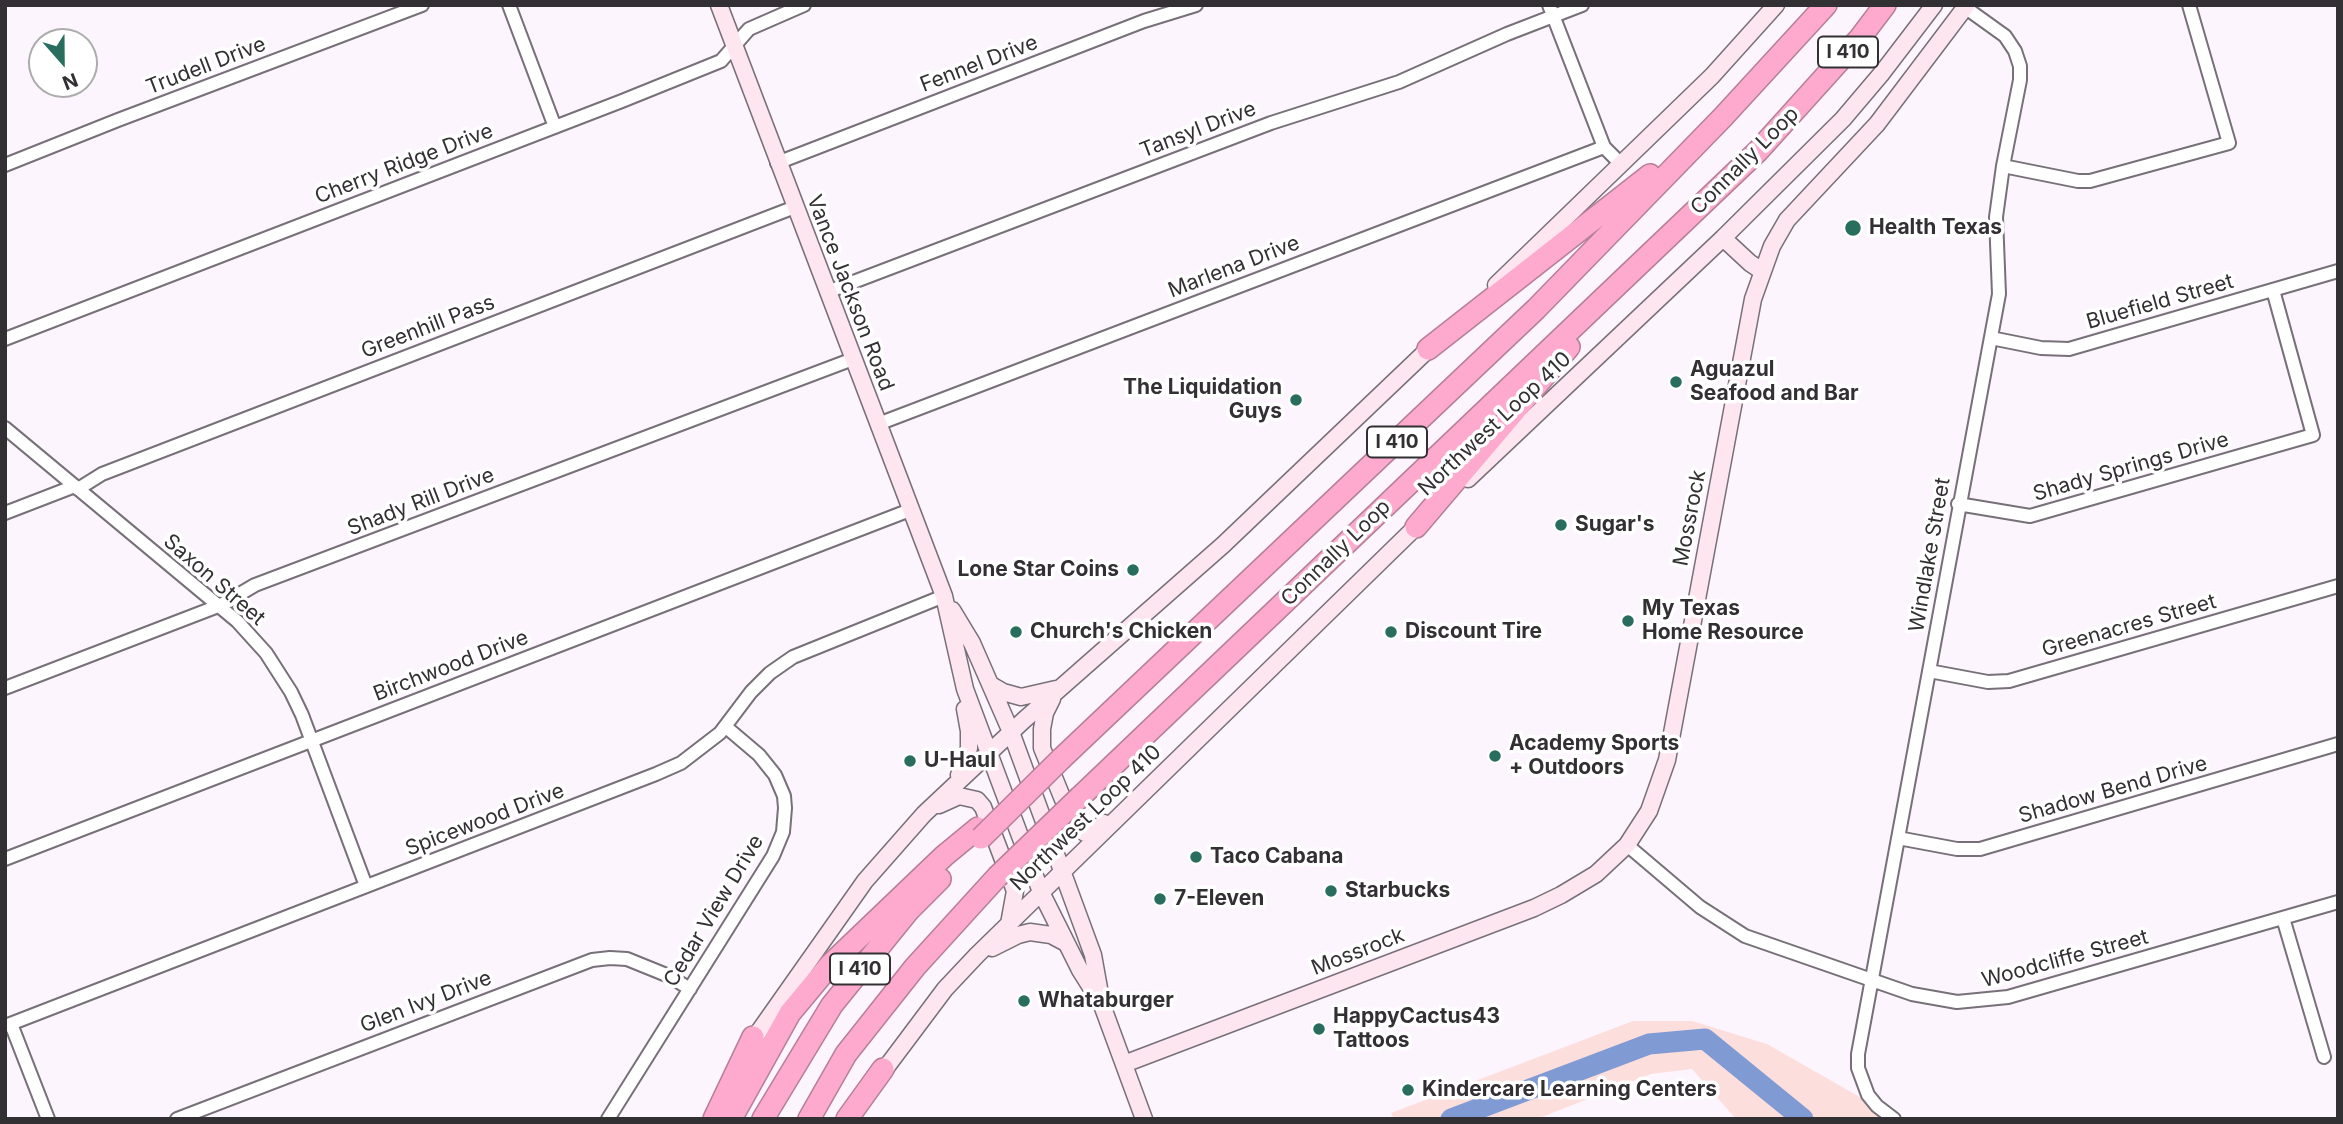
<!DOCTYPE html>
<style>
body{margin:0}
#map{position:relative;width:2343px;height:1124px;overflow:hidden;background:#fdf5fe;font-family:Inter,sans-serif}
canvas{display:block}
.frame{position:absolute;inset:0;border:7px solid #333033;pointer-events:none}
.north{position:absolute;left:28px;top:28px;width:70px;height:70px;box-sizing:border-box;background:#fff;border:2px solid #adacad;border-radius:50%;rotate:159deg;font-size:19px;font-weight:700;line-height:28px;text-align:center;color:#333033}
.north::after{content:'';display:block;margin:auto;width:24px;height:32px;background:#296d5f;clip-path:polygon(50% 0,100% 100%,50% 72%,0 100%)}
</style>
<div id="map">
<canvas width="2343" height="1124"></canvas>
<div class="frame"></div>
<div class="north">N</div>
</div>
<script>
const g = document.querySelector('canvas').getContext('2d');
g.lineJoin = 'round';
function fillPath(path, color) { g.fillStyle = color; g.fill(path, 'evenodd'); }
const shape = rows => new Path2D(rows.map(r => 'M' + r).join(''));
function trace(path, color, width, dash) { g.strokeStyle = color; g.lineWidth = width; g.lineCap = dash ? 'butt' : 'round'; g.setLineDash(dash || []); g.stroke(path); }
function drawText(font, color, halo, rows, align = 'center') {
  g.font = font + ' Inter,sans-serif'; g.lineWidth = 7; g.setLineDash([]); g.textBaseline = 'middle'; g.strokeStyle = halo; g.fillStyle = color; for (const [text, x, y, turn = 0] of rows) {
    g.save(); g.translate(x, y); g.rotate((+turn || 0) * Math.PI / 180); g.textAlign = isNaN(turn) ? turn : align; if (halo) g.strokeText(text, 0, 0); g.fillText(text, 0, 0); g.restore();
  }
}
fillPath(shape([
 [1633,1021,1692,1021,1767,1044,1865,1100,1881,1119,1736,1119,1692,1069,1651,1074,1537,1119,1394,1119,1391,1113]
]), '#fcdedc');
trace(shape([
 [1451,1119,1649,1044,1705,1039,1803,1119]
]), '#809ad3', 21);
const street = shape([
 [509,5,555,127],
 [1549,5,1604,147,1621,164],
 [777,163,1144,21,1196,5],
 [5,165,118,120,422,5],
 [2003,166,2078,181,2090,181,2229,143,2189,5],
 [827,292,1271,123,1399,82,1507,34,1582,5],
 [1991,338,2041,348,2069,349,2338,271],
 [5,339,622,101,721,61,749,29,804,5],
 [878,424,1604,147],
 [5,428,237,621,266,653,291,692,302,715,366,886],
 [78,489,102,474,795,207],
 [1958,504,2030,516,2313,435,2273,290],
 [5,513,75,486],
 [1929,671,1988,682,2009,681,2338,586],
 [5,688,221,605,255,585,853,359],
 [1898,838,1957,849,1980,849,2338,744],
 [1627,845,1700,907,1745,936,1912,994,1957,1002,2008,997,2338,902],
 [5,859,910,510],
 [2283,918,2324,1057],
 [11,1024,48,1119],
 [5,1026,656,774,681,763,720,733,751,692,770,673,793,657,944,596],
 [177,1119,592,960,610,958,627,959,669,976,690,989],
 [608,1119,773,856,783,832,785,808,784,796,775,775,759,755,726,727],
 [1894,1119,1877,1106,1868,1095,1858,1068,1858,1054,1999,294,1996,217,2003,166,2020,80,2020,66,2015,51,2005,36,1966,8]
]);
const secondary = shape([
 [719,5,944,596,965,689,1041,892,1080,970,1102,1005],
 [1723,238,1750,263,1762,271],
 [1496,285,1712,76,1776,5],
 [1468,479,1723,238,1843,119,1882,73,1934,5],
 [952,610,972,643,1011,732,1093,955,1102,1005,1144,1119],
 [991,685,1003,692,1021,697,1056,689],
 [1052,699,1045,713,1042,729,1042,748,1073,824,1085,833,1092,832,1104,823],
 [959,775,969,748,969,731,965,709],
 [939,805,959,796,977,800,983,807,1015,891,1009,924],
 [992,948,1018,935,1030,932,1051,935,1066,943],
 [748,1047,865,881,924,814,1024,720,1223,545,1436,342],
 [1124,1064,1534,908,1561,895,1596,874,1627,845,1649,811,1667,760,1753,299,1772,246,1787,220,1877,124,1967,5],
 [879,1077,945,989,977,955,1423,520]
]);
const highway = shape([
 [1428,349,1650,175],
 [1416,527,1569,347],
 [1062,758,1536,309,1723,117,1826,5],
 [1080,797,1758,151,1860,38,1885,5],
 [714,1119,753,1037],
 [731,1119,790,1013,830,965,944,856,978,828],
 [763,1119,832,1005,909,910,940,879],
 [809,1119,846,1054,915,967,997,877],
 [847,1119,883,1069]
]);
trace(street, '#777078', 16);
trace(secondary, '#777078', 19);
trace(highway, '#b67f98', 24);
trace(street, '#fff', 12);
trace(secondary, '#fee6f0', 16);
trace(highway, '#fdaace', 21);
const highwayBridge = shape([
 [981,838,1062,758],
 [997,877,1080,797]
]);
trace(highwayBridge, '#b67f98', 24, []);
trace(highwayBridge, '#fdaace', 21);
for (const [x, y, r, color] of [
 [1853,228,9,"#296d5f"],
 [1676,382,7,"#296d5f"],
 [1296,400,7,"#296d5f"],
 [1561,525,7,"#296d5f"],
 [1133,570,7,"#296d5f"],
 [1628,621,7,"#296d5f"],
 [1016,632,7,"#296d5f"],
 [1391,632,7,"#296d5f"],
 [1495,756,7,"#296d5f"],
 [910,761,7,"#296d5f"],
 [1196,857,7,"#296d5f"],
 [1331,891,7,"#296d5f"],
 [1160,899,7,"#296d5f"],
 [1024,1001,7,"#296d5f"],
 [1319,1029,7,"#296d5f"],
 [1408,1090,7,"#296d5f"]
]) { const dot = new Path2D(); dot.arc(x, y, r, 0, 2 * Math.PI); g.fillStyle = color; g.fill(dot); trace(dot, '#fff', 2.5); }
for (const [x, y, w] of [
 [1848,52,60],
 [1397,442,60],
 [860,969,60]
]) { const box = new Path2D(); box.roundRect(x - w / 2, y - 15.5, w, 31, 5); g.fillStyle = '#fff'; g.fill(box); trace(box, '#333033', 2); }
drawText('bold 19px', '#333033', null, [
 ["I 410",1848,52],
 ["I 410",1397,442],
 ["I 410",860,969]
]);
drawText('21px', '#333033', '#fff', [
 ["Fennel Drive",979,64,-21],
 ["Trudell Drive",206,66,-21],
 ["Tansyl Drive",1198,130,-21],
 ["Connally Loop",1745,161,-45],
 ["Cherry Ridge Drive",404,164,-21],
 ["Marlena Drive",1234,267,-21],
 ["Vance Jackson Road",850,293,69],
 ["Bluefield Street",2160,302,-16],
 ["Greenhill Pass",428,327,-21],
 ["Northwest Loop 410",1495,424,-43],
 ["Shady Springs Drive",2131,467,-16],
 ["Shady Rill Drive",421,502,-21],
 ["Mossrock",1690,518,-79],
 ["Connally Loop",1336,553,-44],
 ["Windlake Street",1930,555,-80],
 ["Saxon Street",214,580,41],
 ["Greenacres Street",2129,626,-16],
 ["Birchwood Drive",451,666,-21],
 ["Shadow Bend Drive",2113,790,-16],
 ["Northwest Loop 410",1086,818,-44],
 ["Spicewood Drive",485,820,-21],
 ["Cedar View Drive",714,911,-59],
 ["Mossrock",1358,952,-21],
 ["Woodcliffe Street",2065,959,-15],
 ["Glen Ivy Drive",426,1002,-21]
]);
drawText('bold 21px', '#333033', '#fff', [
 ["Health Texas",1869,228],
 ["Aguazul",1690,370],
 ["Seafood and Bar",1690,394],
 ["The Liquidation",1282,388,"right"],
 ["Guys",1282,412,"right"],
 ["Sugar's",1575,525],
 ["Lone Star Coins",1119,570,"right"],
 ["My Texas",1642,609],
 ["Home Resource",1642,633],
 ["Church's Chicken",1030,632],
 ["Discount Tire",1405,632],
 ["Academy Sports",1509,744],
 ["+ Outdoors",1509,768],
 ["U-Haul",924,761],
 ["Taco Cabana",1210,857],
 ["Starbucks",1345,891],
 ["7-Eleven",1174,899],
 ["Whataburger",1038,1001],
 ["HappyCactus43",1333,1017],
 ["Tattoos",1333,1041],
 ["Kindercare Learning Centers",1422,1090]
], 'left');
</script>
